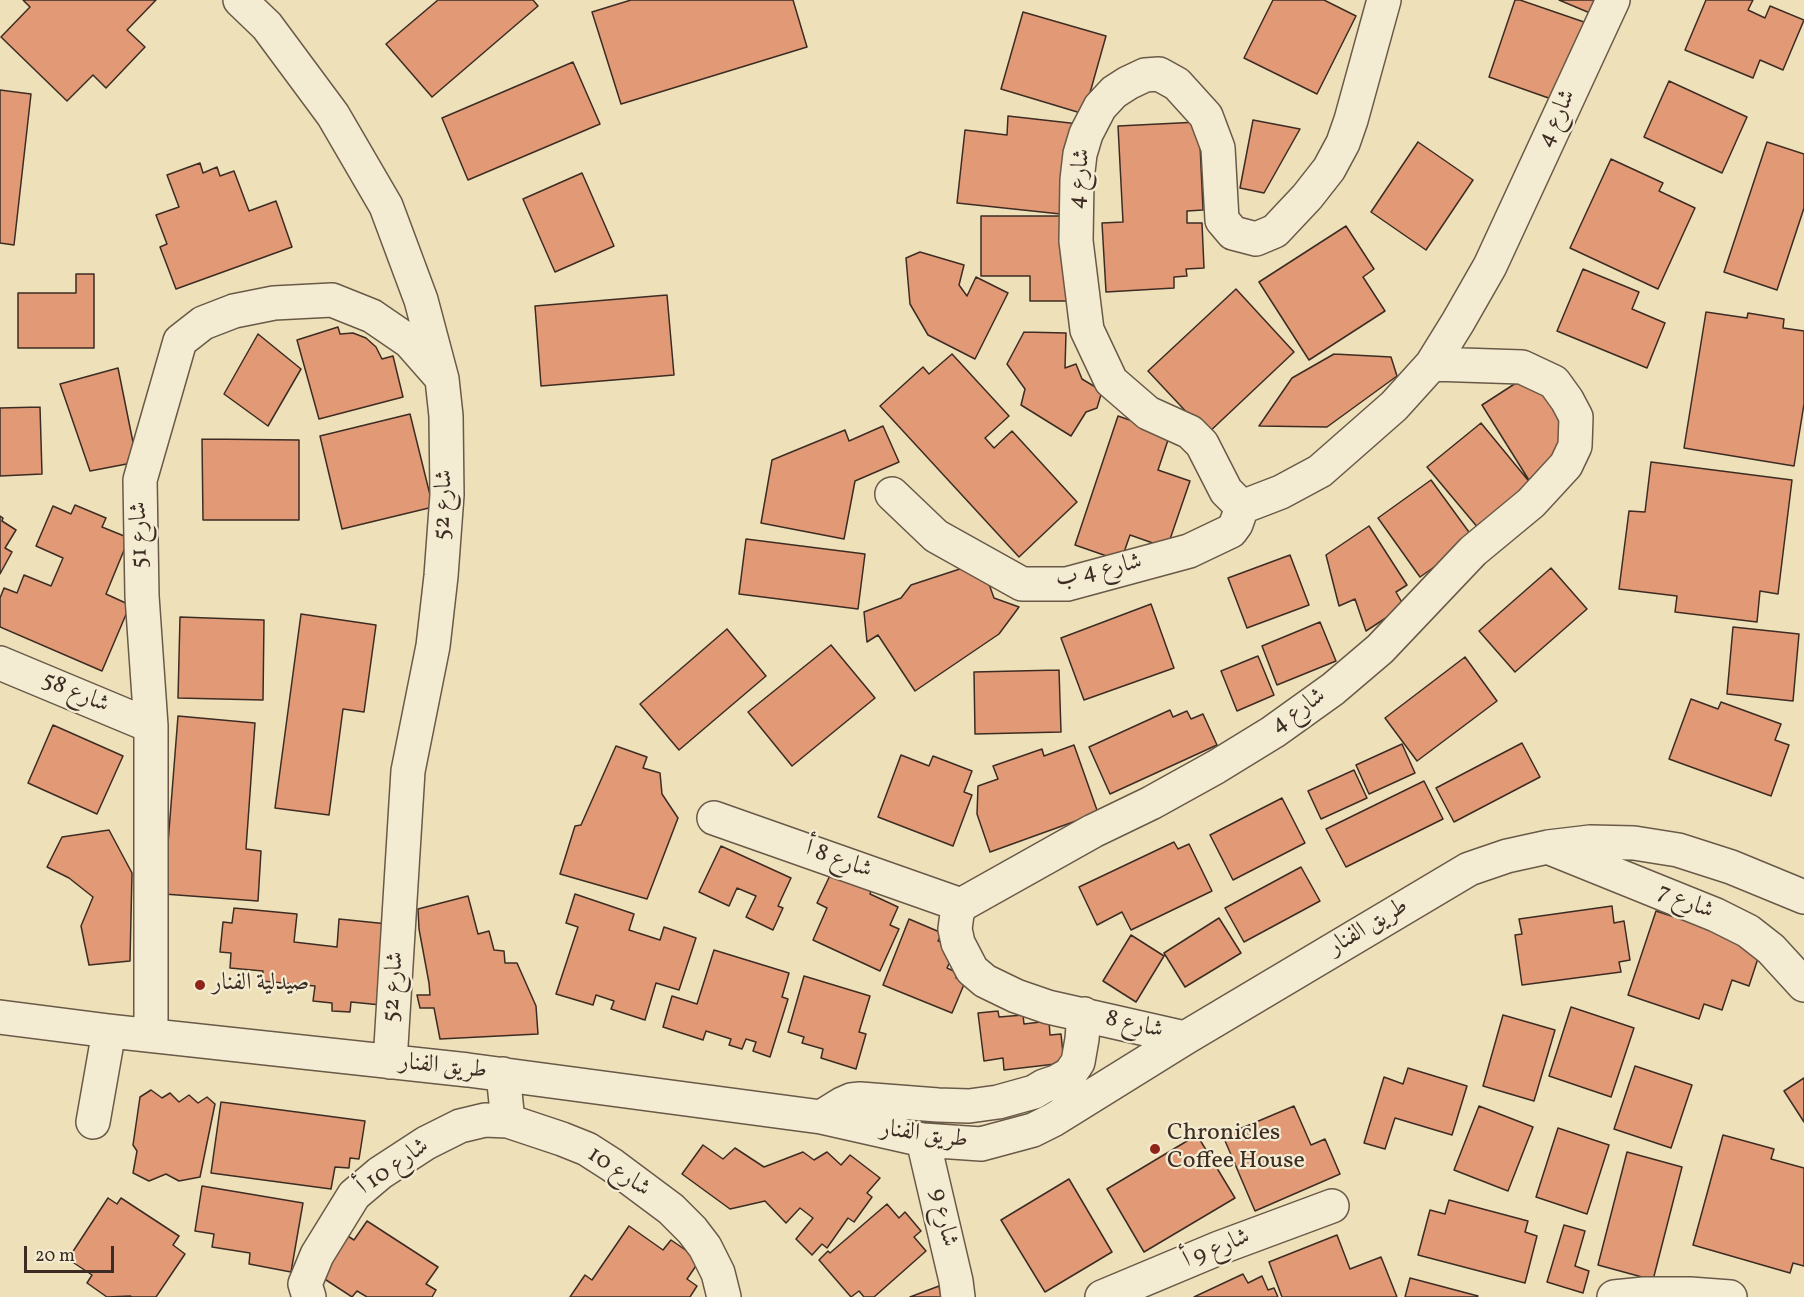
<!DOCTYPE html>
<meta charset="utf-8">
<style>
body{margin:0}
#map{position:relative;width:1804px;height:1297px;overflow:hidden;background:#eee1b9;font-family:Vollkorn,serif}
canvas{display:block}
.scale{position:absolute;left:24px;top:1246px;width:90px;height:27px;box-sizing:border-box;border:3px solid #3d2c23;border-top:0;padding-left:8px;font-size:18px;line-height:21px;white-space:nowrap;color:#3d2c23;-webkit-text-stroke:4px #f4ecd2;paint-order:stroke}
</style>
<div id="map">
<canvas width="1804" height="1297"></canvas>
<div class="scale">20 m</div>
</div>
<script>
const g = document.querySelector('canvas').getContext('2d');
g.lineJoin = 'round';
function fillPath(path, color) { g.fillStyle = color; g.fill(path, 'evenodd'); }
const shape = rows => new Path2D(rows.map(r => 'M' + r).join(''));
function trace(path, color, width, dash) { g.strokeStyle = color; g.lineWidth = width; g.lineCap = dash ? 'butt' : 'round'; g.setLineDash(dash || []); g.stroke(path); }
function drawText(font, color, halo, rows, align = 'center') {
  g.font = font + ' Vollkorn,Amiri,serif'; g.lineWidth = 4.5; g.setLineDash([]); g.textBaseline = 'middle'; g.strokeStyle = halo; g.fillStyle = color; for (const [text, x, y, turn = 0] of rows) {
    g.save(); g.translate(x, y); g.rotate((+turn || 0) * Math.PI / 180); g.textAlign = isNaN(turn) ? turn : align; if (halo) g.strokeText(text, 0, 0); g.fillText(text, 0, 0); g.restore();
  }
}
const building = shape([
 [23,0,156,0,127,30,145,47,106,88,93,75,67,101,1,37,30,7,23,0],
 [438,0,533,0,538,6,432,97,386,44,438,0],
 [631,0,793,0,807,47,621,104,592,12,631,0],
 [1273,0,1324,0,1356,16,1317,94,1244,58,1273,0],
 [1515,0,1520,0,1584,22,1557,101,1489,77,1515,0],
 [1559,0,1596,0,1590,13,1559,0],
 [1706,0,1753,0,1748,10,1765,18,1770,6,1804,20,1783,70,1760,60,1753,78,1685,50,1706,0],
 [1023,12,1106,36,1084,114,1001,89,1023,12],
 [573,62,600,124,468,180,442,118,573,62],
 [1669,81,1747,117,1722,173,1644,137,1669,81],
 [0,90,31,94,14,245,0,243,0,90],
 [1008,116,1079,124,1070,215,957,203,965,130,1007,135,1008,116],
 [1253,120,1300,129,1264,193,1240,188,1253,120],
 [1199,122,1203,210,1187,211,1187,223,1202,223,1204,268,1186,269,1187,276,1174,277,1174,288,1106,292,1102,223,1123,222,1118,126,1199,122],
 [1418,142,1473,180,1426,250,1371,212,1418,142],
 [1767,142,1804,154,1804,208,1777,290,1724,272,1767,142],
 [1611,159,1663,183,1659,191,1695,208,1658,289,1570,248,1611,159],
 [200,163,203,173,217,167,220,176,234,171,249,211,276,201,292,247,176,289,160,247,167,244,156,215,179,207,167,175,200,163],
 [582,173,614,246,555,272,523,199,582,173],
 [981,216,1066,216,1067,301,1030,301,1030,276,981,276,981,216],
 [1346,226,1374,269,1363,277,1385,311,1309,360,1259,282,1346,226],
 [920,252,964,265,959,285,967,296,976,277,1008,293,975,359,928,335,910,304,906,258,920,252],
 [1583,269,1639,292,1632,309,1665,323,1647,368,1557,331,1583,269],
 [76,274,94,274,94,348,18,348,18,293,76,293,76,274],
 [1236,289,1294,352,1207,434,1148,371,1236,289],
 [667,295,674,375,541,386,535,306,667,295],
 [1706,312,1747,318,1748,313,1784,319,1783,328,1804,331,1804,404,1794,466,1684,448,1706,312],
 [338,327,340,334,353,333,366,338,376,347,382,359,393,356,403,397,319,419,297,340,338,327],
 [1024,332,1066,333,1065,368,1076,364,1082,379,1102,391,1097,408,1086,412,1071,436,1021,405,1025,389,1007,364,1024,332],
 [258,334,301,369,268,426,224,394,258,334],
 [952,354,1009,416,985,438,994,448,1012,431,1077,502,1019,557,880,406,923,367,929,374,952,354],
 [1334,354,1391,357,1397,376,1327,427,1259,426,1292,378,1334,354],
 [118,368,137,462,90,471,60,384,118,368],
 [1516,383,1544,386,1570,441,1532,485,1482,405,1516,383],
 [40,407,42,474,0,476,0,408,40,407],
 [410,414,433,507,342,529,320,436,410,414],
 [1118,416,1170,434,1158,470,1190,481,1167,548,1130,535,1121,561,1075,545,1118,416],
 [1481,423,1532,485,1479,529,1427,467,1481,423],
 [883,426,899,462,855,481,844,539,761,523,772,460,845,430,849,441,883,426],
 [202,439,299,440,299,520,203,520,202,439],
 [1651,462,1792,480,1778,594,1760,591,1757,622,1675,612,1677,596,1619,589,1629,511,1645,512,1651,462],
 [1431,480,1474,539,1420,577,1378,518,1431,480],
 [75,505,106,518,102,527,129,538,106,594,130,605,102,671,0,627,0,598,4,588,17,593,24,575,51,586,63,558,36,546,53,506,71,514,75,505],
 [0,516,3,518,2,521,16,530,5,548,12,552,0,574,0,516],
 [1369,526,1407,585,1396,592,1404,606,1366,631,1355,599,1339,606,1326,555,1369,526],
 [746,539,865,554,858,609,739,594,746,539],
 [1290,555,1309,605,1247,628,1228,578,1290,555],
 [972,565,985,573,994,598,1019,607,999,634,915,691,878,635,867,642,864,612,901,598,911,585,972,565],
 [1551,568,1587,609,1515,672,1479,631,1551,568],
 [1151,604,1174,668,1084,700,1061,638,1151,604],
 [301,614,376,625,364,712,343,709,329,815,275,808,301,614],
 [180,617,264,620,263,700,178,698,180,617],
 [1320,622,1336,661,1277,685,1262,646,1320,622],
 [1733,627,1799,634,1793,701,1727,694,1733,627],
 [727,629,766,676,679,750,640,704,727,629],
 [831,645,875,698,792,766,748,712,831,645],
 [1258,656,1274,695,1237,711,1221,671,1258,656],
 [1465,657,1497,701,1417,761,1385,718,1465,657],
 [1059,670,1061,732,975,734,974,672,1059,670],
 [1691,699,1718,709,1721,702,1781,724,1775,740,1789,745,1771,796,1669,759,1691,699],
 [1170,710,1173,717,1187,711,1191,719,1203,714,1217,745,1110,794,1089,747,1170,710],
 [178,716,255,723,246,849,261,851,258,901,164,894,178,716],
 [53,725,123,756,97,814,28,783,53,725],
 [1522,743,1540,777,1454,822,1436,788,1522,743],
 [1402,744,1415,773,1369,794,1356,765,1402,744],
 [1074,745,1098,813,990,852,977,814,978,786,998,779,993,766,1042,749,1044,756,1074,745],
 [616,746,647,757,643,768,660,773,662,794,678,818,647,899,560,874,575,826,581,825,616,746],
 [901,755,929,766,933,756,972,771,964,792,972,795,953,846,878,817,901,755],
 [1354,770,1367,798,1321,819,1308,791,1354,770],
 [1424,781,1443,819,1346,867,1326,829,1424,781],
 [1282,798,1305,843,1233,880,1210,835,1282,798],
 [109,830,132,873,130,961,89,965,81,926,93,897,69,878,47,867,62,837,109,830],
 [1174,842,1178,849,1189,844,1212,891,1131,930,1122,912,1097,925,1079,887,1174,842],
 [721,846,791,878,778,906,783,908,773,930,746,917,756,896,737,888,729,906,699,892,721,846],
 [1301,867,1320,901,1244,942,1225,908,1301,867],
 [833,869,872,887,870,894,898,907,890,925,899,929,880,971,813,940,827,908,817,903,833,869],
 [575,894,634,914,629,930,660,940,664,927,696,938,679,990,656,983,645,1020,611,1009,614,1001,596,995,593,1005,556,994,578,927,566,923,575,894],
 [468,896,478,934,489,931,494,950,504,951,505,963,517,963,536,1006,538,1034,440,1039,434,1008,420,1008,417,995,430,995,429,983,419,929,418,909,468,896],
 [1612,906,1614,923,1624,921,1630,960,1619,962,1621,972,1522,985,1515,935,1522,934,1519,919,1612,906],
 [234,908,297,914,294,942,337,947,339,919,388,924,381,1005,351,1002,350,1012,332,1011,332,1003,313,1001,315,986,262,981,263,971,230,968,231,953,220,952,223,922,232,923,234,908],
 [1656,911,1762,946,1749,986,1732,980,1722,1010,1704,1004,1699,1019,1628,995,1656,911],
 [1219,918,1241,953,1185,987,1164,953,1219,918],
 [909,919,942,933,938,941,947,944,953,955,947,968,958,973,956,978,965,982,952,1013,883,985,909,919],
 [1131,935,1164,956,1136,1002,1103,981,1131,935],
 [714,950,789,973,782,997,788,999,770,1057,753,1051,756,1042,746,1039,742,1049,729,1045,731,1039,706,1031,703,1040,663,1027,672,996,697,1004,714,950],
 [804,976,870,996,859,1032,866,1034,856,1069,821,1058,823,1049,802,1043,804,1037,788,1032,804,976],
 [1571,1007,1634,1028,1611,1097,1549,1076,1571,1007],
 [998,1011,999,1017,1023,1015,1024,1024,1049,1021,1050,1035,1061,1034,1064,1063,1004,1070,1003,1058,984,1061,978,1013,998,1011],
 [1503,1015,1555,1030,1534,1101,1483,1086,1503,1015],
 [1635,1066,1692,1085,1671,1148,1614,1129,1635,1066],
 [1408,1068,1467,1086,1452,1135,1395,1118,1385,1149,1364,1143,1384,1077,1403,1084,1408,1068],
 [1804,1078,1804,1122,1784,1091,1804,1078],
 [151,1090,162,1098,170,1093,179,1102,189,1095,198,1103,207,1097,215,1104,200,1177,179,1181,166,1174,149,1181,133,1173,137,1151,133,1145,140,1097,151,1090],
 [221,1102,365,1121,359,1159,350,1158,349,1168,335,1167,331,1189,211,1173,221,1102],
 [1294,1106,1311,1145,1325,1139,1340,1174,1255,1211,1223,1136,1294,1106],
 [1479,1106,1533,1127,1508,1191,1454,1170,1479,1106],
 [1558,1128,1609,1145,1587,1214,1536,1197,1558,1128],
 [1197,1135,1235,1198,1144,1252,1107,1189,1197,1135],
 [1723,1135,1774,1149,1771,1159,1804,1168,1804,1266,1793,1263,1790,1273,1693,1245,1723,1135],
 [703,1145,723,1159,735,1148,764,1167,803,1152,814,1160,827,1152,841,1165,850,1155,880,1178,867,1193,872,1197,854,1222,848,1218,827,1248,822,1244,812,1255,796,1239,813,1218,800,1208,786,1223,765,1201,730,1209,682,1174,703,1145],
 [1627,1152,1682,1167,1653,1280,1598,1265,1627,1152],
 [1069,1179,1112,1252,1045,1292,1001,1220,1069,1179],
 [202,1186,303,1203,291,1272,249,1264,250,1253,212,1247,214,1234,195,1231,202,1186],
 [108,1198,117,1204,121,1198,179,1236,173,1245,185,1254,156,1297,132,1297,130,1296,107,1297,87,1283,92,1275,68,1259,108,1198],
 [1449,1200,1528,1221,1525,1232,1537,1236,1525,1283,1418,1255,1430,1210,1445,1214,1449,1200],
 [887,1204,899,1218,905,1212,921,1231,914,1237,926,1251,874,1297,864,1297,859,1291,851,1297,819,1260,828,1251,830,1253,887,1204],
 [367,1221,438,1267,426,1284,436,1290,432,1297,367,1297,357,1291,352,1297,320,1276,343,1233,354,1240,367,1221],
 [1564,1225,1585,1231,1575,1266,1589,1271,1583,1293,1547,1282,1564,1225],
 [629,1226,663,1250,671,1240,700,1260,687,1279,697,1286,690,1297,570,1297,585,1275,592,1280,629,1226],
 [1337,1235,1350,1269,1381,1257,1397,1297,1282,1297,1269,1262,1337,1235],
 [1243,1274,1248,1283,1262,1276,1268,1290,1274,1288,1278,1297,1194,1297,1243,1274],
 [1410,1278,1478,1296,1477,1297,1405,1297,1410,1278],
 [939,1286,941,1297,910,1297,939,1286]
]);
fillPath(building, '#e29a76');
trace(building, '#3d2c23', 1.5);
const minor = shape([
 [240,0,267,26,333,115,386,206,421,300,442,379,446,416,447,495,441,576,433,646,408,771,390,1062],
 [1432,364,1458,322,1490,266,1613,0],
 [892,494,936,536,1022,584,1067,584,1189,551,1231,531,1236,524,1242,507],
 [1242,507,1226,491,1202,444,1190,432,1148,413,1111,381,1087,330,1076,241,1077,180,1080,154,1086,134,1100,107,1114,92,1128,83,1145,75,1159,74,1177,84,1206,116,1218,148,1222,220,1233,233,1256,239,1275,231,1307,197,1329,169,1343,143,1351,120,1384,0],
 [0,663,151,726],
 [714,818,961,905],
 [1550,848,1716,915,1748,931,1771,949,1804,985],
 [0,1017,109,1031,468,1070,821,1117,923,1140,981,1144,1033,1130,1053,1120,1185,1038,1469,869,1507,856,1548,847,1590,842,1634,843,1678,850,1731,867,1804,897],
 [151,1035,151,726,142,596,140,480,180,341,203,323,234,311,274,303,332,300,372,316,410,342,439,375],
 [1185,1038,1048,1007,1016,996,985,981,972,970,958,943,955,929,957,914,961,905,1093,831,1151,803,1216,767,1273,732,1333,689,1380,649,1473,551,1531,503,1566,465,1575,446,1576,417,1567,400,1554,382,1522,367,1432,364,1394,406,1320,471,1281,492,1242,507],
 [503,1074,508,1121,562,1139,587,1149,612,1165,671,1209,692,1230,705,1247,718,1273,724,1297],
 [821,1117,842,1104,851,1100,860,1099,938,1105,969,1106,998,1102,1034,1092,1044,1086,1056,1082,1070,1074,1078,1062,1082,1039,1084,1014],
 [93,1122,109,1031],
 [923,1140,956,1281,958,1297],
 [309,1297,305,1284,317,1255,354,1195,380,1173,426,1143,460,1126,485,1120,508,1121],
 [1102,1297,1219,1248,1332,1206],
 [1614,1297,1644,1294,1690,1294,1730,1297]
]);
trace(minor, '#695948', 36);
trace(minor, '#f4ecd2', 33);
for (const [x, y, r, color] of [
 [200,985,6,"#8f2418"],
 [1155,1149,6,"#8f2418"]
]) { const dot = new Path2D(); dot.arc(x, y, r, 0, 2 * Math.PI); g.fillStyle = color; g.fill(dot); trace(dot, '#f4ecd2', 2); }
drawText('24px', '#3d2c23', '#f4ecd2', [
 ["شارع 4",1558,119,-65],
 ["شارع 4",1081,179,-84],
 ["شارع 52",445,505,-88],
 ["شارع 51",141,535,-91],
 ["شارع 4 ب",1099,572,-12],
 ["شارع 58",75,694,23],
 ["شارع 4",1299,712,-35],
 ["شارع 8 أ",838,861,20],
 ["شارع 7",1685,903,22],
 ["طريق الفنار",1369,928,-31],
 ["شارع 52",395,987,-86],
 ["شارع 8",1134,1026,13],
 ["طريق الفنار",443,1068,6],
 ["طريق الفنار",924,1136,8],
 ["شارع 10 أ",394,1168,-35],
 ["شارع 10",618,1173,34],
 ["شارع 9",942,1218,77],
 ["شارع 9 أ",1217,1250,-22]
]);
drawText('24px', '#3d2c23', '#f4ecd2', [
 ["صيدلية الفنار",212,985],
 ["Chronicles",1167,1135],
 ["Coffee House",1167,1163]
], 'left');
</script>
